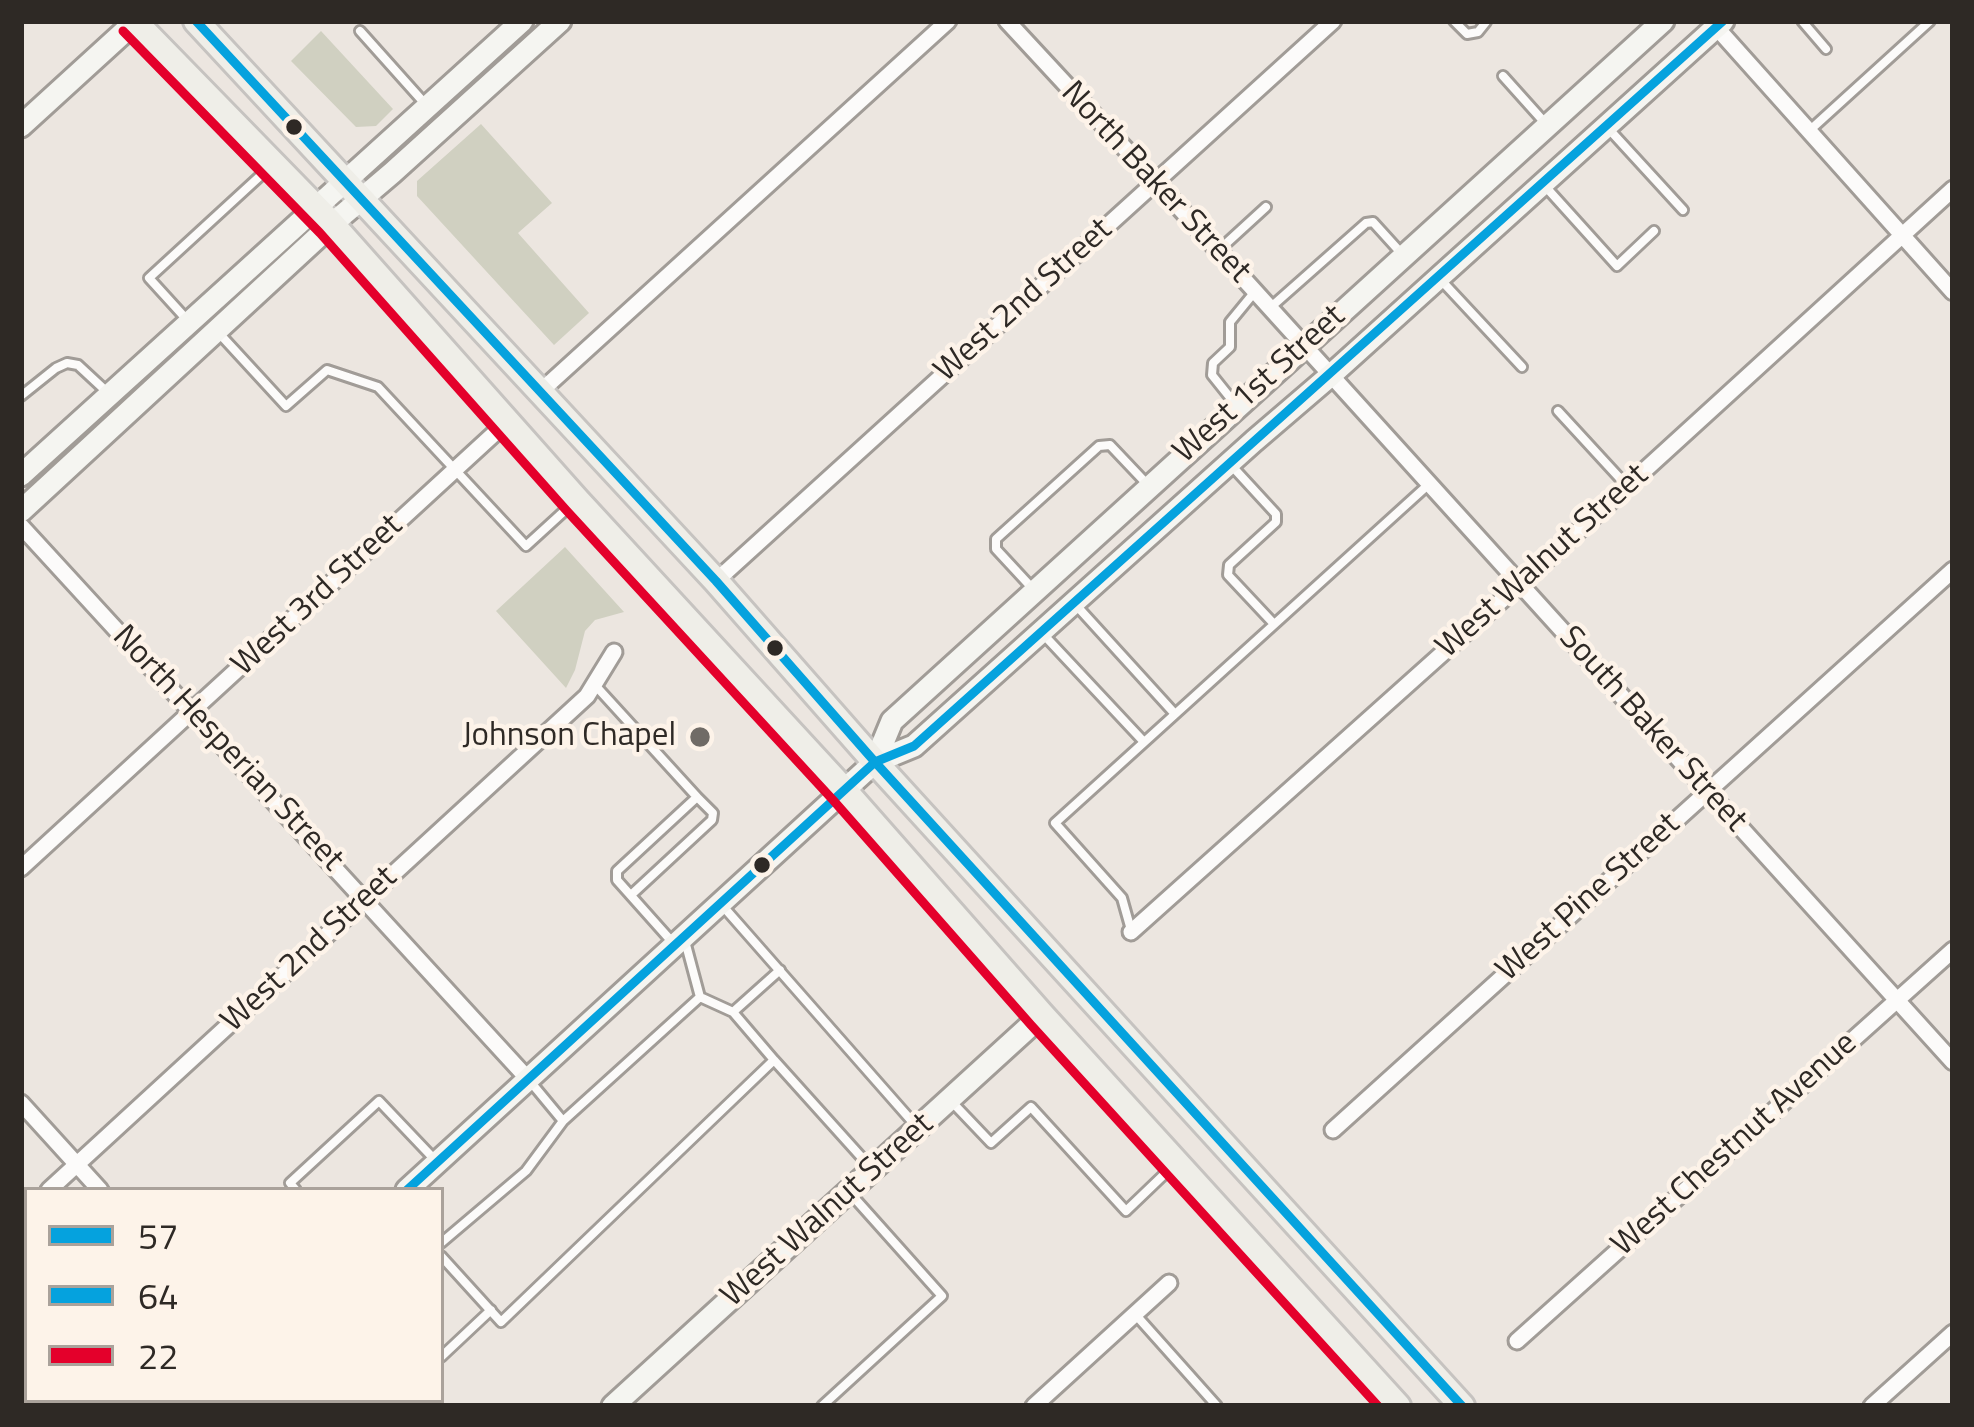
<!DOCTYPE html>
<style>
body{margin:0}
#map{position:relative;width:1974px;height:1427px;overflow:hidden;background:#ece6e0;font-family:"Titillium Web",sans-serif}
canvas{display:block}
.frame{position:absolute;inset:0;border:24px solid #2e2925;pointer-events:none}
.legend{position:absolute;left:24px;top:1187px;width:420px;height:216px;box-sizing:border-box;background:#fdf3e9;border:3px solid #aaa29b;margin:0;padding:15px 21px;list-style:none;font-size:36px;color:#2e2925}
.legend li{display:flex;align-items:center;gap:24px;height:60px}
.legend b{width:60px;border:3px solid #aaa29b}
</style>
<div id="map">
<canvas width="1974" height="1427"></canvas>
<div class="frame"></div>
<ul class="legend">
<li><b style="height:15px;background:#05a2de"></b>57</li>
<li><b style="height:15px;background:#05a2de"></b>64</li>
<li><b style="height:15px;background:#e4002b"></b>22</li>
</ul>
</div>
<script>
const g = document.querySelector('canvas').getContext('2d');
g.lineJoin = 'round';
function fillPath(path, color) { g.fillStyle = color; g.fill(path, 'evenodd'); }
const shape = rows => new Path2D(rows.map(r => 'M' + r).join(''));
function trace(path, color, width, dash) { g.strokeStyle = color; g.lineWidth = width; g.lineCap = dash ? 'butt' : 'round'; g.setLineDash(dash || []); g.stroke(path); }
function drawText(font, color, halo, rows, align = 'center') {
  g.font = font + ' "Titillium Web",sans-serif'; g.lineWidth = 9; g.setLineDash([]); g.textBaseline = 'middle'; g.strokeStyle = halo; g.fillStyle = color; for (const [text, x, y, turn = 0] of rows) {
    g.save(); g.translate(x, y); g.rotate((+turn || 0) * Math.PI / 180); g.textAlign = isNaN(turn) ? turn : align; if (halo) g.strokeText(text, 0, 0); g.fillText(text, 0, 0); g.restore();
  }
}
fillPath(shape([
 [321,31,393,109,376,126,356,127,291,61],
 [481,124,552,203,518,233,589,313,554,345,417,196,417,181],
 [565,547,624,612,595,620,585,631,575,670,566,688,496,611]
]), '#d0d0c1');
const lane = shape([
 [1454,21,1467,34,1478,32,1486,22],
 [1802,21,1826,49],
 [360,31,427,106],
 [1503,76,1546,124],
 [1607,127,1683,210],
 [1809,131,1930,21],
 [1544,185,1617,266,1654,231],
 [1219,250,1266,207],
 [1440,279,1522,367],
 [1271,307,1366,223,1373,222,1402,254],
 [189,322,149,278,271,166],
 [217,331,286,406,327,370,378,387,526,546,572,504],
 [21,396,56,368,67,363,78,365,106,391],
 [1236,405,1212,375,1213,363,1230,347,1230,322,1253,294],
 [1558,411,1626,485],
 [1230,464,1276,514,1276,522,1229,565,1228,575,1274,624],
 [1033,589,996,549,996,539,1099,446,1110,445,1146,483],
 [1075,604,1175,714],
 [1042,633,1144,742],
 [594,684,697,797,617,871,617,880,674,944],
 [631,895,712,820,713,813,697,797],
 [721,904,917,1127],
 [1131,930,1122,898,1055,823,1429,484],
 [685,941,700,997],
 [700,997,733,1012],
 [774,1060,733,1012,780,970],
 [529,1080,563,1121],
 [951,1101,991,1143,1031,1107,1126,1211,1175,1164],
 [296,1190,290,1183,379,1101,436,1161],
 [441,1243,526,1171,563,1121,700,997],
 [441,1256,501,1322,774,1060,872,1169],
 [1135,1314,1217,1406],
 [441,1357,491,1310],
 [93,1400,98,1406],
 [822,1406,942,1296,850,1193]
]);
const street = shape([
 [1007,21,1156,182,1953,1062],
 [1716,27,1953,292],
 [541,391,948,21],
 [21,526,528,1079],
 [716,581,1333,21],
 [21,868,508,421],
 [1131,932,1520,584,1953,189],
 [21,1103,100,1190],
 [1333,1130,1953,570],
 [49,1190,587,696,614,652],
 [21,1215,27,1210],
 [1517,1341,1953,950],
 [291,1400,296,1406],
 [1034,1406,1169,1283],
 [1872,1406,1953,1333]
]);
const secondary = shape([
 [21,126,135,22],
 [21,475,522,21],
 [21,511,332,224,392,173,560,21],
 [875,762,892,721,1663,21],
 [407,1190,875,762,914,746,1254,441,1331,375,1723,21],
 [171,1406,177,1400],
 [613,1406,1042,1015]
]);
const primary = shape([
 [134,21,331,223,577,500,844,790,1042,1015,1398,1406],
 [196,21,716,581,875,762,1462,1406]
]);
trace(lane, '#a19c97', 14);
trace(street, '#a19c97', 21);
trace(secondary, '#a19c97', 27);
trace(primary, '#c6c3c0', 30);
trace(lane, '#fcfbfa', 8);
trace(street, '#fcfbfa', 15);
trace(secondary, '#f5f5f1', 21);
trace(primary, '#efeee8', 24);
trace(shape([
 [196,21,716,581,875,762,1462,1406]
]), '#05a2de', 9);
trace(shape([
 [407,1190,875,762,914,746,1723,21]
]), '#05a2de', 9);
trace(shape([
 [123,31,320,233,566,510,833,800,1031,1025,1378,1406]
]), '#e4002b', 9);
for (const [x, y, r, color] of [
 [294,127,10,"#2e2925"],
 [775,648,10,"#2e2925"],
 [700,737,12,"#706b66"],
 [762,865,10,"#2e2925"]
]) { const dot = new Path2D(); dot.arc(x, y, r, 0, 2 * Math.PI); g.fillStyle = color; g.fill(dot); trace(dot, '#fdf3e9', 4.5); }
drawText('33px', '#2e2925', '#fdf3e9', [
 ["North Baker Street",1155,183,47],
 ["West 2nd Street",1024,301,-42],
 ["West 1st Street",1260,385,-42],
 ["West Walnut Street",1543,562,-42],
 ["West 3rd Street",318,596,-43],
 ["South Baker Street",1652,730,48],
 ["North Hesperian Street",227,749,47],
 ["West Pine Street",1589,898,-42],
 ["West 2nd Street",310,950,-43],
 ["West Chestnut Avenue",1735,1145,-42],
 ["West Walnut Street",828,1211,-42]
]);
drawText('33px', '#2e2925', '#fdf3e9', [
 ["Johnson Chapel",676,737]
], 'right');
</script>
